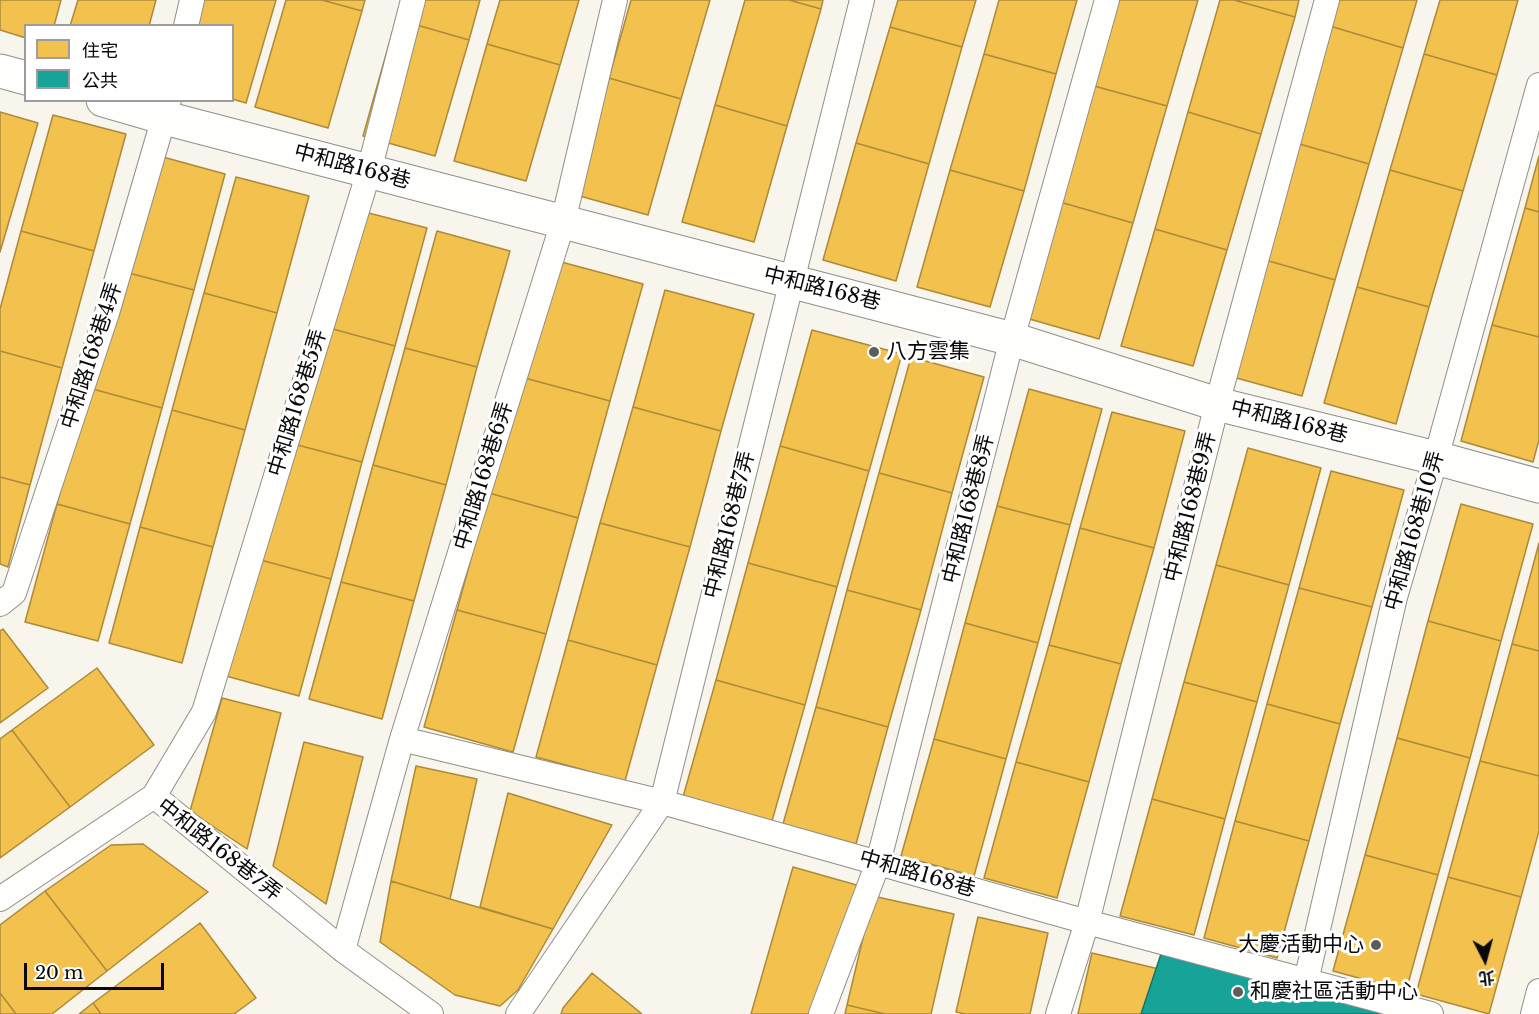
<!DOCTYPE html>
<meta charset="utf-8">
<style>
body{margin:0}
#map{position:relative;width:1539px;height:1014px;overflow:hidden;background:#f8f5ec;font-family:"Libre Baskerville","Noto Sans TC",serif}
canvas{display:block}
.legend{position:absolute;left:24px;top:24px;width:210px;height:78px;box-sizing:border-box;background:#fff;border:2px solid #9d9d9d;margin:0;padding:8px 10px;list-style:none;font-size:18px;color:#090909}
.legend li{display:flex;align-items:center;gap:12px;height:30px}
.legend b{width:30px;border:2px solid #9d9d9d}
.north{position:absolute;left:1455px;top:930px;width:60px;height:60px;-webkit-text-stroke:4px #fff;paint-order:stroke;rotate:174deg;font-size:16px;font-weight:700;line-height:24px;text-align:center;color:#090909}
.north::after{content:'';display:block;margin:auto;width:21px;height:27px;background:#090909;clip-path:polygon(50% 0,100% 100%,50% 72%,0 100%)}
.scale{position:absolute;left:24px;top:963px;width:140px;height:27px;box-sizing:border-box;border:3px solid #090909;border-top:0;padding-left:8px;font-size:18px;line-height:21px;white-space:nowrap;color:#090909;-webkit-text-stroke:4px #fff;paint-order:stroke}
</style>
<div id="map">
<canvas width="1539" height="1014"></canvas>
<ul class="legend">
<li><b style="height:16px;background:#f2c14e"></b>住宅</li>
<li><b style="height:16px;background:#17a398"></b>公共</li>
</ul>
<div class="north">北</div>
<div class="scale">20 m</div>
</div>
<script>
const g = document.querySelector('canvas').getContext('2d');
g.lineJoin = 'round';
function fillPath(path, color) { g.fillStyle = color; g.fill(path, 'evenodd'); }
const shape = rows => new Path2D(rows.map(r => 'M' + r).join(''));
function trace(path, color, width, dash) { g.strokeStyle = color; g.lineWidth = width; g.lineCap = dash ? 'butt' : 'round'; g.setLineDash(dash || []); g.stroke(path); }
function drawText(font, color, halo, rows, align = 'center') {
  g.font = font + ' "Libre Baskerville","Noto Sans TC",serif'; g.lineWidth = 6; g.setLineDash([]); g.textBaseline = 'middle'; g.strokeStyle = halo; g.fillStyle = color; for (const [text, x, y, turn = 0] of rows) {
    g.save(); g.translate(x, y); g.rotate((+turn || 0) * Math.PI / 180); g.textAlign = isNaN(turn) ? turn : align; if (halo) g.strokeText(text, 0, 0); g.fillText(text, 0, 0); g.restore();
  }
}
const homes = shape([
 [0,0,61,0,54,26,26,26,26,38,0,30,0,0],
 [78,0,156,0,149,26,70,26,78,0],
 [197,0,276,0,246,103,232,99,232,26,190,26,197,0],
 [286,0,322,0,362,11,328,128,255,107,286,0],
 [322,0,365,0,362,11,322,0],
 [402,0,480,0,469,40,396,19,402,0],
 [500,0,579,0,560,65,487,44,500,0],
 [631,0,710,0,681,99,609,78,631,0],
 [745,0,789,0,821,9,787,126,715,105,745,0],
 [789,0,823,0,821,9,789,0],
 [898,0,976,0,962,47,890,27,898,0],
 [999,0,1077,0,1056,74,984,54,999,0],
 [1119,0,1198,0,1167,106,1094,86,1119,0],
 [1220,0,1234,0,1295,17,1261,134,1188,112,1220,0],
 [1234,0,1299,0,1295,17,1234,0],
 [1338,0,1417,0,1403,48,1330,26,1338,0],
 [1440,0,1518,0,1497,75,1424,54,1440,0],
 [396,19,469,40,435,156,363,136,396,19],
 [1330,26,1403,48,1369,164,1296,143,1330,26],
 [890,27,962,47,929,164,856,143,890,27],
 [487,44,560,65,526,181,454,161,487,44],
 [984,54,1056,74,1024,191,950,170,984,54],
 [1424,54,1497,75,1463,191,1390,170,1424,54],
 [609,78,681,99,648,215,576,195,609,78],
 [1094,86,1167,106,1133,223,1060,202,1094,86],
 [715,105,787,126,754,242,682,222,715,105],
 [0,112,38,123,0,252,0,112],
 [1188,112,1261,134,1227,250,1155,229,1188,112],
 [53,115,126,134,94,251,21,231,53,115],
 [856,143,929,164,896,281,823,260,856,143],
 [1296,143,1369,164,1335,280,1262,259,1296,143],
 [152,154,225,174,194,290,121,271,152,154],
 [1539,156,1539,212,1525,208,1539,156],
 [950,170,1024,191,990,307,917,287,950,170],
 [1390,170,1463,191,1429,307,1357,287,1390,170],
 [236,177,309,196,277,313,204,293,236,177],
 [1060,202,1133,223,1099,339,1026,318,1060,202],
 [1525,208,1539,212,1539,337,1492,325,1525,208],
 [353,209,427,228,395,346,322,326,353,209],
 [1155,229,1227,250,1193,366,1121,346,1155,229],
 [21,231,94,251,62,368,0,351,0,309,21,231],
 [437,231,510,251,477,367,405,348,437,231],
 [1262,259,1335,280,1302,396,1229,376,1262,259],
 [554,260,643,284,610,401,521,377,554,260],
 [121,271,194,290,162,408,89,388,121,271],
 [1357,287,1429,307,1396,424,1324,403,1357,287],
 [665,290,754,314,721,431,633,407,665,290],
 [204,293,277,313,245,430,172,410,204,293],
 [1492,325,1539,337,1539,440,1533,462,1461,441,1492,325],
 [322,326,395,346,362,462,290,443,322,326],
 [812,330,902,354,869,471,780,446,812,330],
 [405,348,477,367,446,485,373,465,405,348],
 [0,351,62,368,30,485,0,477,0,351],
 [911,357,984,377,952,493,879,473,911,357],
 [521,377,610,401,578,518,489,493,521,377],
 [89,388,162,408,130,524,57,504,89,388],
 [1029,389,1102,409,1070,525,997,506,1029,389],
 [633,407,721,431,690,547,600,523,633,407],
 [172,410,245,430,213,547,140,527,172,410],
 [1112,412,1185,431,1154,548,1080,528,1112,412],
 [290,443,362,462,331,579,257,559,290,443],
 [780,446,869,471,837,587,748,563,780,446],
 [1248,448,1321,468,1289,585,1216,565,1248,448],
 [373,465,446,485,414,601,341,582,373,465],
 [1331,471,1404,490,1372,607,1299,588,1331,471],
 [879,473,952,493,921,610,847,590,879,473],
 [0,477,30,485,8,567,0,564,0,477],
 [489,493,578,518,546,634,457,610,489,493],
 [57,504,130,524,98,641,25,622,57,504],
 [1461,504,1533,524,1501,641,1428,621,1461,504],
 [997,506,1070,525,1038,643,965,623,997,506],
 [600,523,690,547,657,665,568,640,600,523],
 [140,527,213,547,182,663,109,643,140,527],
 [1080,528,1154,548,1121,664,1049,645,1080,528],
 [1539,543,1539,651,1512,644,1539,543],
 [257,559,331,579,299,696,226,676,257,559],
 [748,563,837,587,805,705,716,680,748,563],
 [1216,565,1289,585,1257,702,1184,682,1216,565],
 [341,582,414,601,382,719,309,699,341,582],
 [1299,588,1372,607,1340,724,1267,704,1299,588],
 [847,590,921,610,888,727,816,707,847,590],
 [457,610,546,634,513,752,424,727,457,610],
 [1428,621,1501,641,1470,758,1397,738,1428,621],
 [965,623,1038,643,1006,759,934,739,965,623],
 [3,629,48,688,0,723,0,631,3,629],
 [568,640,657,665,625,781,536,757,568,640],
 [1512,644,1539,651,1539,776,1480,761,1512,644],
 [1049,645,1121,664,1089,782,1016,762,1049,645],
 [97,668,154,745,70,807,12,730,97,668],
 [716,680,805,705,772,821,683,797,716,680],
 [1184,682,1257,702,1225,819,1152,799,1184,682],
 [222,698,281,713,247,849,190,811,222,698],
 [1267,704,1340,724,1309,841,1235,821,1267,704],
 [816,707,888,727,856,844,783,824,816,707],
 [12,730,70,807,0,858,0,739,12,730],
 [1397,738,1470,758,1438,875,1365,855,1397,738],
 [934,739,1006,759,974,876,901,856,934,739],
 [304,742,363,757,326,904,273,866,304,742],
 [1480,761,1539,776,1539,831,1521,897,1448,877,1480,761],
 [1016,762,1089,782,1057,898,984,878,1016,762],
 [416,766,477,779,450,899,391,881,416,766],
 [508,793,612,825,553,929,480,907,508,793],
 [1152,799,1225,819,1194,935,1120,916,1152,799],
 [1235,821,1309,841,1277,958,1204,938,1235,821],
 [143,844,208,892,107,971,45,891,111,845,143,844],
 [1365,855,1438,875,1406,991,1333,971,1365,855],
 [793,867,860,886,824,1014,751,1014,793,867],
 [1448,877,1521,897,1489,1014,1416,994,1448,877],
 [391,881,450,899,553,929,518,990,500,1006,455,995,380,942,391,881],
 [45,891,107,971,52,1014,16,1014,0,993,0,925,45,891],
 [873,896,954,914,931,1014,885,1014,847,1005,873,896],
 [978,917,1048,933,1030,1014,965,1014,956,1012,978,917],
 [200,923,256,998,234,1014,101,1014,93,1003,200,923],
 [1092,953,1163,970,1153,1014,1078,1014,1092,953],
 [592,973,642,1014,561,1014,563,1008,592,973],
 [0,993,16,1014,0,1014,0,993],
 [93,1003,101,1014,79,1014,93,1003],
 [847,1005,885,1014,845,1014,847,1005]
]);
fillPath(homes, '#f2c14e');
trace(homes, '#ac8a39', 1.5);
const public = shape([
 [1163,948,1407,1014,1141,1014,1163,948]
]);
fillPath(public, '#17a398');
trace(public, '#13756d', 1.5);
const service = shape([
 [186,26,192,0],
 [0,604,14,593,107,313,169,100],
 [402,739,662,802,1087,922,1431,1014],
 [154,796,204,712,369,171,413,0],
 [0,899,154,796,343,950,431,1014],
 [343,950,402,739,563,222,615,0],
 [1306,981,1395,597,1436,458,1539,85],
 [518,1014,662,802,862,0],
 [821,1014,878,863,1012,339,1107,0],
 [1058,1014,1087,922,1217,404,1327,0],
 [1533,1014,1539,991]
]);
const minor = shape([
 [0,71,26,78],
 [103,100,165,118,1012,339,1217,404,1436,458,1539,486]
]);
trace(service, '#918f8b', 26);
trace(minor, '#918f8b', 35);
trace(service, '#fefefc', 24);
trace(minor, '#fefefc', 33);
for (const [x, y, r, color] of [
 [874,352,6,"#5d5c58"],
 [1376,945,6,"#5d5c58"],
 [1238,992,6,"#5d5c58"]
]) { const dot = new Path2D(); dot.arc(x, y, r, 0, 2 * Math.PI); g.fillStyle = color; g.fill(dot); trace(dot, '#fff', 2); }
drawText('21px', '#090909', '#fff', [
 ["中和路168巷",352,167,15],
 ["中和路168巷",822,289,14],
 ["中和路168巷4弄",92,356,-72],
 ["中和路168巷5弄",298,403,-73],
 ["中和路168巷",1289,422,14],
 ["中和路168巷6弄",484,476,-73],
 ["中和路168巷9弄",1191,507,-76],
 ["中和路168巷8弄",969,509,-76],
 ["中和路168巷7弄",730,525,-76],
 ["中和路168巷10弄",1415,531,-74],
 ["中和路168巷7弄",219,850,38],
 ["中和路168巷",917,874,16]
]);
drawText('21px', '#090909', '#fff', [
 ["八方雲集",886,352],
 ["大慶活動中心",1364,945,"right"],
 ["和慶社區活動中心",1250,992]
], 'left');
</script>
